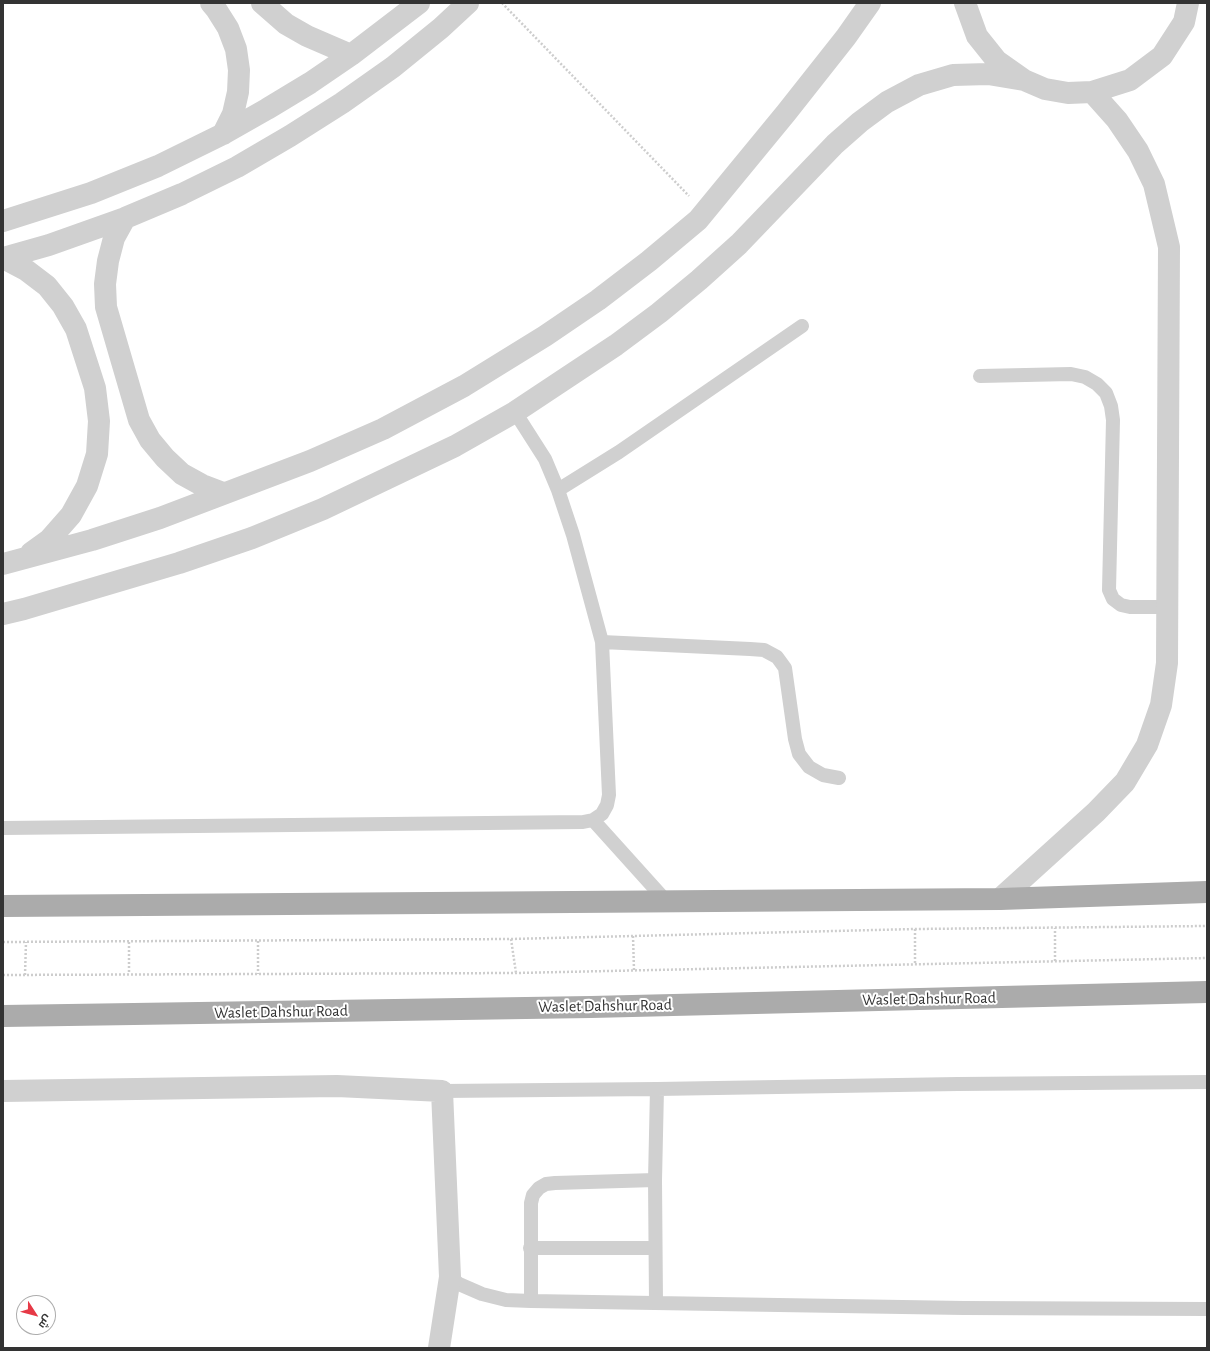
<!DOCTYPE html>
<meta charset="utf-8">
<style>
body{margin:0}
#map{position:relative;width:1210px;height:1351px;overflow:hidden;background:#fff;font-family:"Alegreya Sans",Cairo,sans-serif}
canvas{display:block}
.frame{position:absolute;inset:0;border:4px solid #333;pointer-events:none}
.north{position:absolute;left:16px;top:1295px;width:40px;height:40px;box-sizing:border-box;background:#fff;border:1px solid #adadad;border-radius:50%;rotate:126deg;font-size:11px;font-weight:700;line-height:16px;text-align:center;color:#333}
.north::after{content:'';display:block;margin:auto;width:14px;height:18px;background:#e63946;clip-path:polygon(50% 0,100% 100%,50% 72%,0 100%)}
</style>
<div id="map">
<canvas width="1210" height="1351"></canvas>
<div class="frame"></div>
<div class="north">ش</div>
</div>
<script>
const g = document.querySelector('canvas').getContext('2d');
g.lineJoin = 'round';
const shape = rows => new Path2D(rows.map(r => 'M' + r).join(''));
function trace(path, color, width, dash) { g.strokeStyle = color; g.lineWidth = width; g.lineCap = dash ? 'butt' : 'round'; g.setLineDash(dash || []); g.stroke(path); }
function drawText(font, color, halo, rows, align = 'center') {
  g.font = font + ' "Alegreya Sans",sans-serif'; g.lineWidth = 4; g.setLineDash([]); g.textBaseline = 'middle'; g.strokeStyle = halo; g.fillStyle = color; for (const [text, x, y, turn = 0] of rows) {
    g.save(); g.translate(x, y); g.rotate((+turn || 0) * Math.PI / 180); g.textAlign = isNaN(turn) ? turn : align; if (halo) g.strokeText(text, 0, 0); g.fillText(text, 0, 0); g.restore();
  }
}
trace(shape([
 [502,3,689,196],
 [915,929,915,964],
 [633,936,634,970],
 [511,939,516,973],
 [258,941,258,974],
 [3,942,511,939,915,929,1207,926],
 [129,942,129,974],
 [1055,961,1055,928],
 [3,975,516,973,1207,958],
 [25,975,26,942]
]), '#cdcdcd', 2.5, [2, 2]);
trace(shape([
 [980,376,1071,374,1085,377,1097,384,1106,393,1111,406,1113,420,1109,590,1113,599,1121,605,1130,607,1167,607],
 [515,412,545,459,558,490],
 [602,642,750,649,764,650,777,657,785,668,795,739,799,754,809,767,823,775,839,778],
 [593,820,666,901],
 [3,828,583,822,593,820,602,814,607,805,609,795,602,642,573,535,558,490,619,452,802,326],
 [442,1091,657,1089,958,1084,1207,1082],
 [530,1248,655,1248],
 [450,1277,459,1284,482,1294,506,1300,531,1301,964,1308,1207,1309],
 [531,1301,531,1203,533,1195,539,1188,546,1184,555,1183,655,1180],
 [656,1303,655,1180,657,1089]
]), '#d0d0d0', 14);
trace(shape([
 [211,3,216,9,228,28,236,49,239,70,238,92,233,114,223,134],
 [262,3,286,24,307,36,351,55],
 [965,3,977,36,997,61,1024,80,1045,89,1068,93,1092,92,1130,80,1162,56,1184,22,1188,3],
 [125,218,114,238,108,261,105,284,106,307,139,420,150,440,165,458,182,474,202,485,223,493],
 [3,221,91,193,158,166,223,134,267,109,310,83,351,55,419,3],
 [3,258,49,245,125,218,182,194,237,167,290,136,342,103,393,67,441,28,468,3],
 [3,258,26,270,47,286,63,306,76,329,95,388,99,421,97,454,87,486,71,515,49,540,31,553],
 [3,564,92,540,160,518,310,461,383,429,464,386,545,336,598,300,649,261,698,220,786,113,846,37,870,3],
 [3,614,24,609,179,563,252,538,323,509,455,446,515,412,616,345,659,313,699,280,739,244,835,144,860,122,887,102,919,85,953,75,988,74,1024,80],
 [1000,899,1096,812,1125,782,1147,745,1161,705,1167,663,1169,247,1154,184,1138,151,1117,120,1092,92],
 [3,1091,337,1086,442,1091,450,1277,439,1348]
]), '#d0d0d0', 22);
trace(shape([
 [3,906,1000,899,1207,892],
 [3,1016,591,1007,1207,992]
]), '#ababab', 22);
drawText('16px', '#333', '#fff', [
 ["Waslet Dahshur Road",929,999,-1],
 ["Waslet Dahshur Road",605,1006,-1],
 ["Waslet Dahshur Road",281,1012,-1]
]);
</script>
